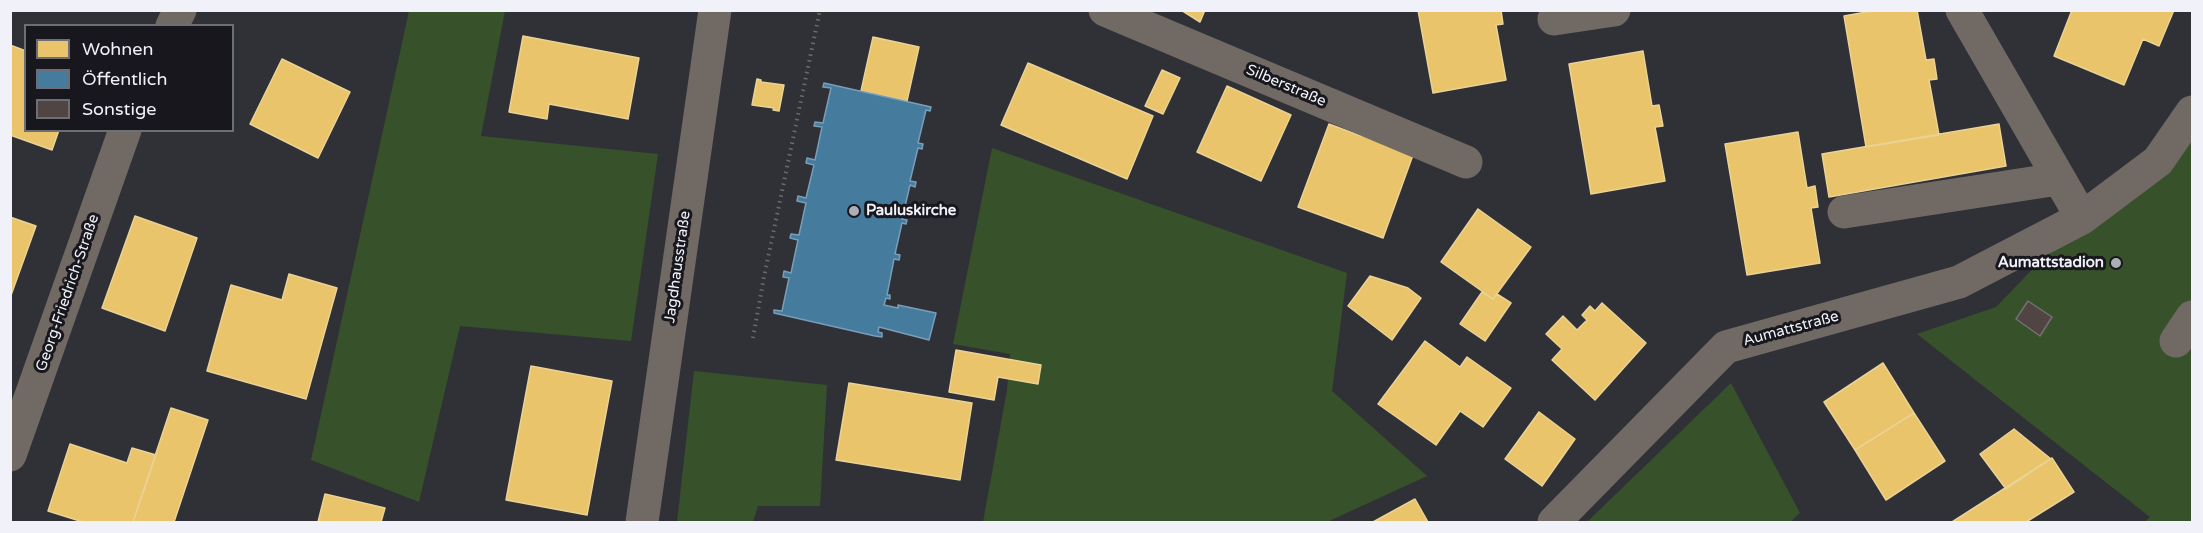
<!DOCTYPE html>
<meta charset="utf-8">
<style>
body{margin:0}
#map{position:relative;width:2203px;height:533px;overflow:hidden;background:#303137;font-family:"Varela Round",sans-serif}
canvas{display:block}
.frame{position:absolute;inset:0;border:12px solid #f0f1f9;pointer-events:none}
.legend{position:absolute;left:24px;top:24px;width:210px;height:108px;box-sizing:border-box;background:#17171d;border:2px solid #6e6e75;margin:0;padding:8px 10px;list-style:none;font-size:18px;color:#f0f1f9}
.legend li{display:flex;align-items:center;gap:12px;height:30px}
.legend b{width:30px;border:2px solid #6e6e75}
</style>
<div id="map">
<canvas width="2203" height="533"></canvas>
<div class="frame"></div>
<ul class="legend">
<li><b style="height:16px;background:#e9c46a"></b>Wohnen</li>
<li><b style="height:16px;background:#457b9d"></b>Öffentlich</li>
<li><b style="height:16px;background:#504542"></b>Sonstige</li>
</ul>
</div>
<script>
const g = document.querySelector('canvas').getContext('2d');
g.lineJoin = 'round';
function fillPath(path, color) { g.fillStyle = color; g.fill(path, 'evenodd'); }
const shape = rows => new Path2D(rows.map(r => 'M' + r).join(''));
function trace(path, color, width, dash) { g.strokeStyle = color; g.lineWidth = width; g.lineCap = dash ? 'butt' : 'round'; g.setLineDash(dash || []); g.stroke(path); }
function drawText(font, color, halo, rows, align = 'center') {
  g.font = font + ' "Varela Round",sans-serif'; g.lineWidth = 6; g.setLineDash([]); g.textBaseline = 'middle'; g.strokeStyle = halo; g.fillStyle = color; for (const [text, x, y, turn = 0] of rows) {
    g.save(); g.translate(x, y); g.rotate((+turn || 0) * Math.PI / 180); g.textAlign = isNaN(turn) ? turn : align; if (halo) g.strokeText(text, 0, 0); g.fillText(text, 0, 0); g.restore();
  }
}
fillPath(shape([
 [409,11,505,11,481,136,658,154,631,341,460,326,419,502,311,460],
 [2192,112,2192,522,2144,522,2150,517,1917,334,1996,307,2082,218],
 [992,148,1347,273,1332,391,1427,476,1327,522,983,522,1007,390,1010,354,953,344],
 [694,371,827,385,820,506,758,506,753,522,677,522],
 [1731,383,1800,513,1790,522,1587,522]
]), '#37522a');
const homes = shape([
 [1181,10,1205,10,1200,22,1181,10],
 [1418,10,1501,10,1503,24,1496,25,1506,80,1433,93,1418,10],
 [1877,10,1917,10,1926,60,1934,59,1937,79,1929,80,1939,135,1866,147,1844,16,1877,10],
 [2072,10,2174,10,2159,46,2143,39,2124,85,2054,56,2072,10],
 [523,36,639,58,628,119,549,104,547,119,509,112,523,36],
 [873,37,919,47,907,101,861,91,873,37],
 [10,45,26,51,26,130,59,130,52,150,10,135,10,45],
 [1643,51,1652,106,1659,105,1663,126,1655,127,1665,181,1591,194,1569,64,1643,51],
 [282,59,350,92,318,158,250,124,282,59],
 [1028,63,1153,116,1127,179,1001,125,1028,63],
 [1162,70,1180,78,1163,114,1145,106,1162,70],
 [757,79,761,80,761,82,784,85,779,111,773,110,774,108,752,105,757,79],
 [1227,86,1291,115,1261,181,1197,152,1227,86],
 [1329,124,1361,136,1362,133,1413,155,1383,238,1298,207,1329,124],
 [1999,124,2006,166,1829,197,1822,154,1999,124],
 [1798,132,1807,188,1815,186,1818,207,1811,208,1820,263,1747,275,1725,144,1798,132],
 [1478,209,1531,247,1493,299,1441,262,1478,209],
 [135,216,197,238,165,331,102,308,135,216],
 [10,217,36,226,10,298,10,217],
 [289,274,337,288,306,399,207,371,231,285,282,300,289,274],
 [1370,276,1408,288,1421,298,1392,340,1348,306,1370,276],
 [1482,292,1493,299,1497,294,1511,303,1485,341,1460,324,1482,292],
 [1602,303,1646,343,1595,400,1552,360,1562,349,1546,334,1563,316,1577,330,1587,320,1582,315,1590,306,1595,311,1602,303],
 [1425,341,1460,367,1467,357,1511,388,1483,427,1460,411,1436,445,1378,404,1425,341],
 [956,350,1041,365,1038,384,998,377,994,400,949,392,956,350],
 [1883,363,1914,413,1855,450,1824,402,1883,363],
 [531,366,612,381,587,515,506,500,531,366],
 [849,383,972,403,960,480,836,460,849,383],
 [171,408,208,420,174,522,133,522,171,408],
 [1539,412,1575,439,1542,486,1505,459,1539,412],
 [1914,413,1945,461,1886,500,1855,450,1914,413],
 [2014,429,2051,459,2006,489,1980,454,2014,429],
 [70,444,127,463,132,448,156,455,133,522,83,522,48,511,70,444],
 [2052,458,2074,492,2026,522,1952,522,2052,458],
 [325,494,385,508,381,522,318,522,325,494],
 [1415,499,1428,522,1373,522,1415,499]
]);
fillPath(homes, '#e9c46a');
trace(homes, '#ebd295', 1.5);
const public = shape([
 [824,83,931,107,930,111,926,110,918,143,923,144,922,149,918,148,910,181,916,182,915,187,910,185,902,219,907,220,906,224,902,223,895,254,900,255,899,260,894,259,887,295,890,295,890,299,886,298,884,305,898,308,898,305,936,313,929,340,879,327,878,332,882,333,882,337,875,336,774,313,774,310,782,311,789,278,783,277,784,271,791,273,798,240,790,238,791,234,799,235,806,203,797,201,798,196,806,198,814,165,806,163,807,158,815,160,822,127,814,126,815,122,823,123,831,88,823,87,824,83]
]);
fillPath(public, '#457b9d');
trace(public, '#789eb9', 1.5);
const building = shape([
 [2028,301,2052,317,2040,336,2016,319,2028,301]
]);
fillPath(building, '#504542');
trace(building, '#747172', 1.5);
trace(shape([
 [753,338,764,277,820,10]
]), '#6c6a69', 4, [1.5, 4.5]);
trace(shape([
 [1105,10,1466,162],
 [1962,10,2082,218],
 [1554,19,1614,10],
 [172,26,180,10],
 [1844,212,2058,179],
 [2176,341,2192,317],
 [10,455,125,130],
 [642,522,715,10],
 [1554,522,1726,347,1959,282,2082,218,2158,161,2192,112]
]), '#706964', 33);
for (const [x, y, r, color] of [
 [854,211,6,"#adaeb5"],
 [2116,263,6,"#adaeb5"]
]) { const dot = new Path2D(); dot.arc(x, y, r, 0, 2 * Math.PI); g.fillStyle = color; g.fill(dot); trace(dot, '#17171d', 2); }
drawText('15px', '#f0f1f9', '#17171d', [
 ["Silberstraße",1286,86,23],
 ["Jagdhausstraße",678,267,-82],
 ["Georg-Friedrich-Straße",68,293,-71],
 ["Aumattstraße",1791,329,-15]
]);
drawText('bold 15px', '#f0f1f9', '#17171d', [
 ["Pauluskirche",866,211],
 ["Aumattstadion",2104,263,"right"]
], 'left');
</script>
